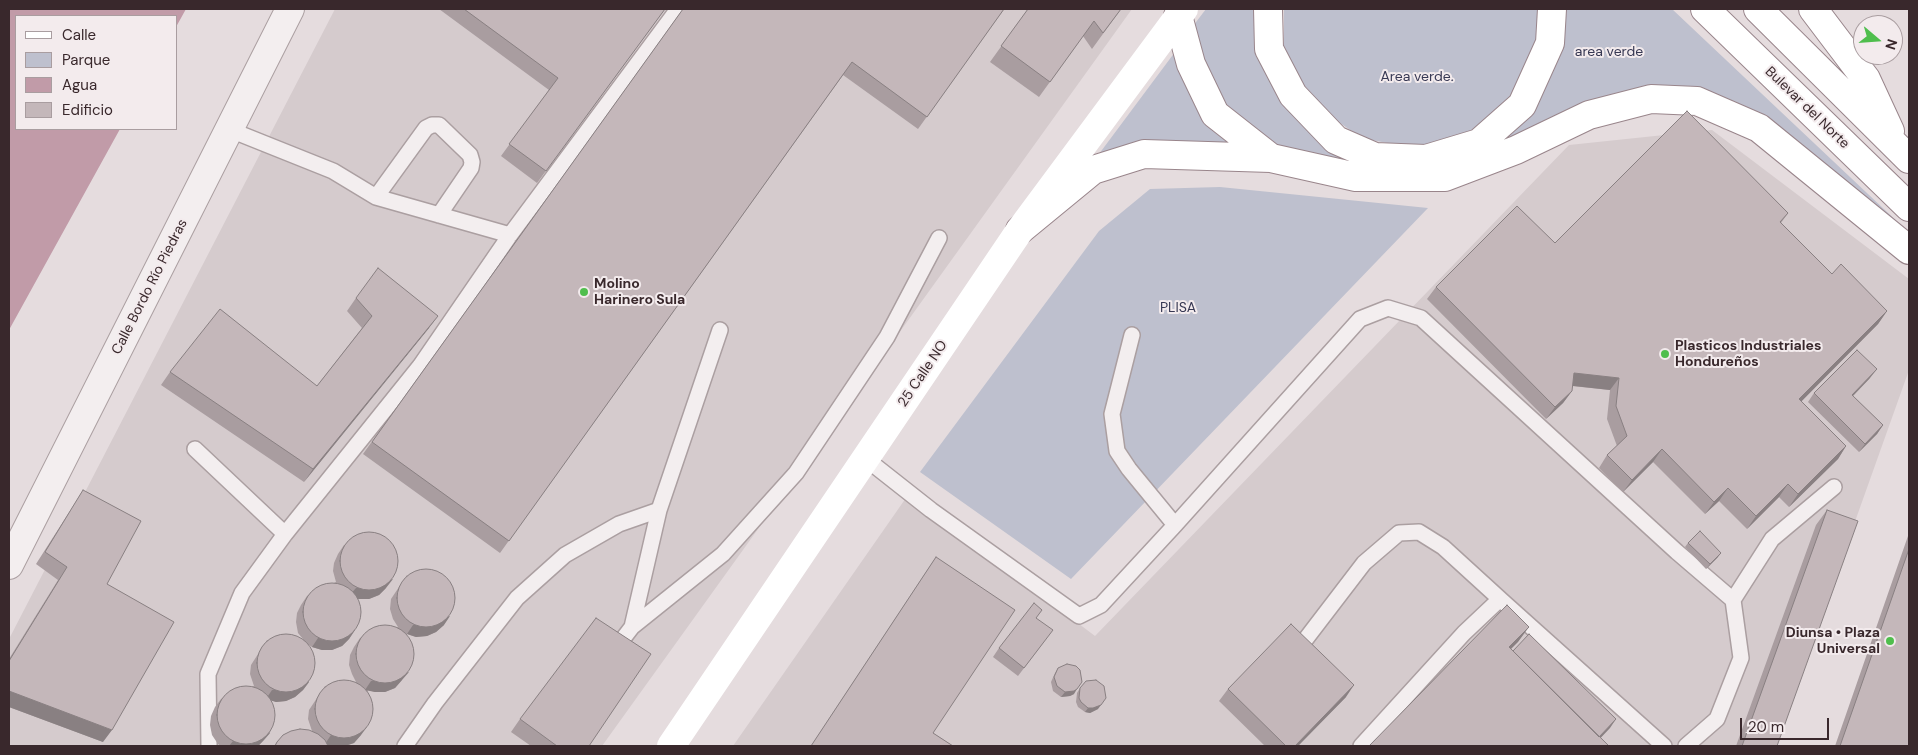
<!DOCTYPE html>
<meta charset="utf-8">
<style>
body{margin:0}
#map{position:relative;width:1918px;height:755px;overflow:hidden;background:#e5dcde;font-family:"DM Sans",sans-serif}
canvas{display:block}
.frame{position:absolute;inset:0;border:10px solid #39282c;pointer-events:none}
.legend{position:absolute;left:15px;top:15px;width:162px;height:115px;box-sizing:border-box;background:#f3ebed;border:1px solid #a99da0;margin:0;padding:6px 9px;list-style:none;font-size:15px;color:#39282c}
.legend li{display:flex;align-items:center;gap:10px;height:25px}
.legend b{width:25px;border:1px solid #a99da0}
.north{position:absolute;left:1853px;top:15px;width:50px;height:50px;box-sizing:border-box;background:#f3ebed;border:1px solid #a99da0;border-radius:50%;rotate:108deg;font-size:14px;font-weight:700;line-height:20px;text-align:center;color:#39282c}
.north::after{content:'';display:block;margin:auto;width:18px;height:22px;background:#4fbe4d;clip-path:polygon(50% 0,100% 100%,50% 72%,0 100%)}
.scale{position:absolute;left:1740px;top:718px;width:89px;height:22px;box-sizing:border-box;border:2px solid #39282c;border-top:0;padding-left:6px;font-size:15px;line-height:18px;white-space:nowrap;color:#39282c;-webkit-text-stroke:4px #f3ebed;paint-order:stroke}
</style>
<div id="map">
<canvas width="1918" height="755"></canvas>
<div class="frame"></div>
<ul class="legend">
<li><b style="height:6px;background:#fff"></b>Calle</li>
<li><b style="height:14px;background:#bec0ce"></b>Parque</li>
<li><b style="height:14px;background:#c19ba8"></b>Agua</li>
<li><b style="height:14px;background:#c4b7ba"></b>Edificio</li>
</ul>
<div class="north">N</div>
<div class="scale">20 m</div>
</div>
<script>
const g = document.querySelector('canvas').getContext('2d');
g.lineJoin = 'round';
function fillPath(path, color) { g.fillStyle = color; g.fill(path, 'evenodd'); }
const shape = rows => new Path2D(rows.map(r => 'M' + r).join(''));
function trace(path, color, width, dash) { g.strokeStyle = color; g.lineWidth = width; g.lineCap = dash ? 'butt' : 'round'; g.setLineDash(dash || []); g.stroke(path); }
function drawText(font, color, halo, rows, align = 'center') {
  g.font = font + ' "DM Sans",sans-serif'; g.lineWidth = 4; g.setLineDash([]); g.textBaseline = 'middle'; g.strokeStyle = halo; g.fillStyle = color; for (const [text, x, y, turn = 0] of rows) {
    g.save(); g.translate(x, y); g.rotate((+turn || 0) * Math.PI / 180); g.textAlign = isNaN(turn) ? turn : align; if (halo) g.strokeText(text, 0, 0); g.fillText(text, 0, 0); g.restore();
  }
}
fillPath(shape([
 [335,9,1132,9,602,746,9,746,9,639],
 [1712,130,1909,279,1909,370,1775,746,733,746,908,495,1095,636,1569,145]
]), '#d5cbcd');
fillPath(shape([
 [1206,9,1256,9,1256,33,1367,166,1274,145,1226,106,1203,62,1193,26],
 [1284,9,1540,9,1538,40,1513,95,1475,130,1426,146,1387,143,1362,138,1334,119,1300,82,1284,47],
 [1564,9,1672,9,1904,228,1763,116,1695,88,1492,147,1534,107,1564,40],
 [1175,52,1184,82,1206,123,1236,146,1144,141,1099,154],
 [1220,187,1428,208,1071,579,920,472,1099,231,1150,189]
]), '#bec0ce');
fillPath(shape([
 [9,9,186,9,176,27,176,16,16,16,16,129,120,129,9,330]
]), '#c19ba8');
const lane = shape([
 [228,129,333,171,376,197,510,235],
 [376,197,426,128,432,125,439,125,470,155,472,162,471,168,439,215],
 [1132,335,1112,414,1117,451,1129,469,1175,525],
 [195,449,285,534],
 [865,458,931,510,1079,616,1101,605,1175,525,1360,319,1388,308,1421,318,1677,552,1733,600],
 [632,627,723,554,796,473,887,337,939,238],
 [1302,644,1364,563,1399,533,1419,532,1443,547,1500,599],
 [612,653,632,627,659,510,720,330],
 [209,746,208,674,242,593,285,534,420,366,510,235,678,9],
 [405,746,435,703,517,598,565,555,619,524,659,510],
 [1361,746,1464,633,1500,599,1664,746],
 [1686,746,1717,719,1741,658,1733,600,1772,539,1834,487]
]);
const street = shape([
 [9,565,290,9]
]);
const highway = shape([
 [1268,9,1269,49,1293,95,1336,140,1375,157,1426,159,1479,143,1522,105,1550,43,1552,9],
 [1705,9,1909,207],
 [1758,9,1909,159],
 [1813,9,1866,79,1890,131],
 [1178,16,1191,64,1215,114,1271,158],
 [1020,230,1093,170,1144,154,1271,158,1356,177,1445,177,1516,150,1589,115,1651,99,1697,101,1759,128,1909,250]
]);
trace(lane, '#ab9fa1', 18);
trace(street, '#ab9fa1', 30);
trace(highway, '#99858b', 30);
trace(lane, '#f3eeef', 15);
trace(street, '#f3eeef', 28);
trace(shape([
 [671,746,1020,230,1184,9]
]), '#fff', 28);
trace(highway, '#fff', 28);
fillPath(shape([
 [439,9,665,9,537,183,501,156,549,90],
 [683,9,1004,9,918,129,843,75,500,553,363,454],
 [1028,9,1121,9,1092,49,1083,36,1039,97,990,62],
 [1788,213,1781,223,1832,274,1887,311,1878,324,1801,401,1846,446,1838,459,1789,507,1779,497,1747,529,1719,501,1705,514,1653,462,1623,492,1599,468,1607,455,1617,446,1607,419,1610,390,1572,386,1572,391,1563,403,1546,419,1427,299,1436,287,1555,243],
 [356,298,429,328,304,482,161,385,170,372,317,386,362,328,347,311],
 [1870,378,1853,396,1883,425,1877,434,1859,452,1808,402,1814,393],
 [83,490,107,584,103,742,9,707,9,659,58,580,36,564,75,503],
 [1827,510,1777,746,1736,746,1816,525],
 [1909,535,1909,746,1835,746,1908,536],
 [1688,543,1718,557,1706,569,1685,547],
 [344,545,386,588,379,595,369,599,358,599,355,630,349,639,342,646,332,650,322,650,312,647,309,645,309,682,303,690,295,697,286,701,276,702,271,700,270,733,263,741,258,746,221,746,218,744,212,735,210,725,211,716,215,707,221,699,254,686,250,674,251,665,267,640,303,639,298,633,296,622,297,613,301,605,307,596,336,582,333,571,334,563,338,554],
 [936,557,933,733,953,746,811,746],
 [407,575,444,625,436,632,427,636,416,637,407,634,402,680,395,688,385,692,375,692,368,690,361,735,354,743,345,746,331,746,328,745,328,746,274,746,277,742,312,731,308,719,309,710,325,686,356,682,352,674,349,665,350,655,354,647,360,638,398,627,393,619,390,609,391,599],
 [1036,618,1046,639,1018,676,993,657,999,648],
 [1058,668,1074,694,1070,696,1061,697,1053,691,1051,682,1055,673],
 [1080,688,1098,709,1090,713,1085,712,1078,707,1076,702,1077,693],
 [1228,689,1346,697,1298,746,1265,746,1219,701],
 [520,719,589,746,531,746,511,732]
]), '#a99da0');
fillPath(shape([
 [1887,311,1878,324,1791,412,1799,399],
 [438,316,429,328,304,482,313,469],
 [1877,369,1870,378,1846,403,1852,395],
 [1574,373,1619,378,1610,390,1565,385],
 [1572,391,1563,403,1546,419,1555,407],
 [1883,425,1877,434,1859,452,1865,444],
 [1846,446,1838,459,1789,507,1798,494],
 [1662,449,1653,462,1623,492,1632,480],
 [1788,484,1779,497,1747,529,1756,516],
 [1728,488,1719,501,1705,514,1714,502],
 [1721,553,1718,557,1706,569,1710,564],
 [393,579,386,588,379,595,369,599,359,599,349,596,356,588],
 [450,616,444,625,436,632,427,636,416,637,407,634,413,625],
 [1529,627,1518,642,1498,662,1509,647],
 [355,630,349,639,342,646,332,650,322,650,312,647,318,638],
 [409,672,395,688,385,692,375,692,365,690,371,681],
 [309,682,303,690,295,697,286,701,276,702,266,699,272,690],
 [1354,685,1346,697,1298,746,1295,746],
 [1077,689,1074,694,1070,696,1061,697,1065,692],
 [9,691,112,730,103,742,9,707],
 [1101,705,1098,709,1090,713,1085,712,1088,708],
 [1616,719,1610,728,1593,746,1598,738],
 [367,727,361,735,354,743,345,746,331,746,325,744,331,735],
 [270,733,263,741,258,746,229,746,233,741]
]), '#898082');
const building = shape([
 [464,9,665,9,546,171,509,144,558,78,464,9],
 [683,9,1004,9,927,117,852,62,509,541,372,442,683,9],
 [1028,9,1121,9,1103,33,1094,21,1050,82,1001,46,1028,9],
 [1687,111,1788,213,1780,222,1832,274,1841,264,1887,311,1799,399,1846,446,1798,494,1788,484,1756,516,1728,488,1714,502,1662,449,1632,480,1607,455,1627,436,1616,406,1619,378,1574,373,1572,391,1555,407,1436,287,1517,206,1555,243,1687,111],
 [378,268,438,316,313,469,170,372,220,309,317,386,372,316,356,298,378,268],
 [1857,350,1877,369,1852,395,1883,425,1865,444,1814,393,1857,350],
 [83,490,141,521,107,584,174,622,112,730,9,691,9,661,67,567,45,552,83,490],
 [1827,510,1858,521,1777,746,1742,746,1827,510],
 [1700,531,1721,553,1710,564,1688,543,1700,531],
 '340 561a29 29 0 1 1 58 0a29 29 0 1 1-58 0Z',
 [1909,549,1909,746,1840,746,1909,549],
 [936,557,1015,610,933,733,953,746,811,746,936,557],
 '397 598a29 29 0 1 1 58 0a29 29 0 1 1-58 0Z',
 '303 612a29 29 0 1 1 58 0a29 29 0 1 1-58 0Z',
 [1034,603,1042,610,1036,618,1053,630,1024,668,999,648,1034,603],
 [1507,605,1529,627,1509,647,1609,746,1369,746,1507,605],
 [596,618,651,654,589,746,557,746,520,719,596,618],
 [1291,624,1354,685,1295,746,1286,746,1228,689,1291,624],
 '356 654a29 29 0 1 1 58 0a29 29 0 1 1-58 0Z',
 '257 663a29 29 0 1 1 58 0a29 29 0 1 1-58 0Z',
 [1529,634,1616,719,1599,737,1513,651,1529,634],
 [1067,664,1076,666,1080,670,1082,682,1077,689,1074,691,1065,692,1057,686,1054,677,1058,668,1067,664],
 '315 709a29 29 0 1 1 58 0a29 29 0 1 1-58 0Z',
 [1096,680,1104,686,1106,698,1101,705,1093,708,1088,708,1081,702,1079,698,1080,688,1086,681,1096,680],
 '217 715a29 29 0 1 1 58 0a29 29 0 1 1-58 0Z',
 [300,729,309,730,318,734,325,740,328,746,275,746,277,742,283,735,291,731,300,729]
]);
fillPath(building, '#c4b7ba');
trace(building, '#898082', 1);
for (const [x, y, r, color] of [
 [584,292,5,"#4fbe4d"],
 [1665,354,5,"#4fbe4d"],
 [1890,641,5,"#4fbe4d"]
]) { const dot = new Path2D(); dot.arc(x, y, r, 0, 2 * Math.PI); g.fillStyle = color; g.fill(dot); trace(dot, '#f3ebed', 2); }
drawText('14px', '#373853', '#f3ebed', [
 ["area verde",1609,52],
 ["Area verde.",1417,77],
 ["PLISA",1178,308]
]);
drawText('14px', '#39282c', '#f3ebed', [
 ["Bulevar del Norte",1807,108,44],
 ["Calle Bordo Río Piedras",150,287,-63],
 ["25 Calle NO",923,374,-56]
]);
drawText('bold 14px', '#39282c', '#f3ebed', [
 ["Molino",594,284],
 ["Harinero Sula",594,300],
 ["Plasticos Industriales",1675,346],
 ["Hondureños",1675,362],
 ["Diunsa • Plaza",1880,633,"right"],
 ["Universal",1880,649,"right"]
], 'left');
</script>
